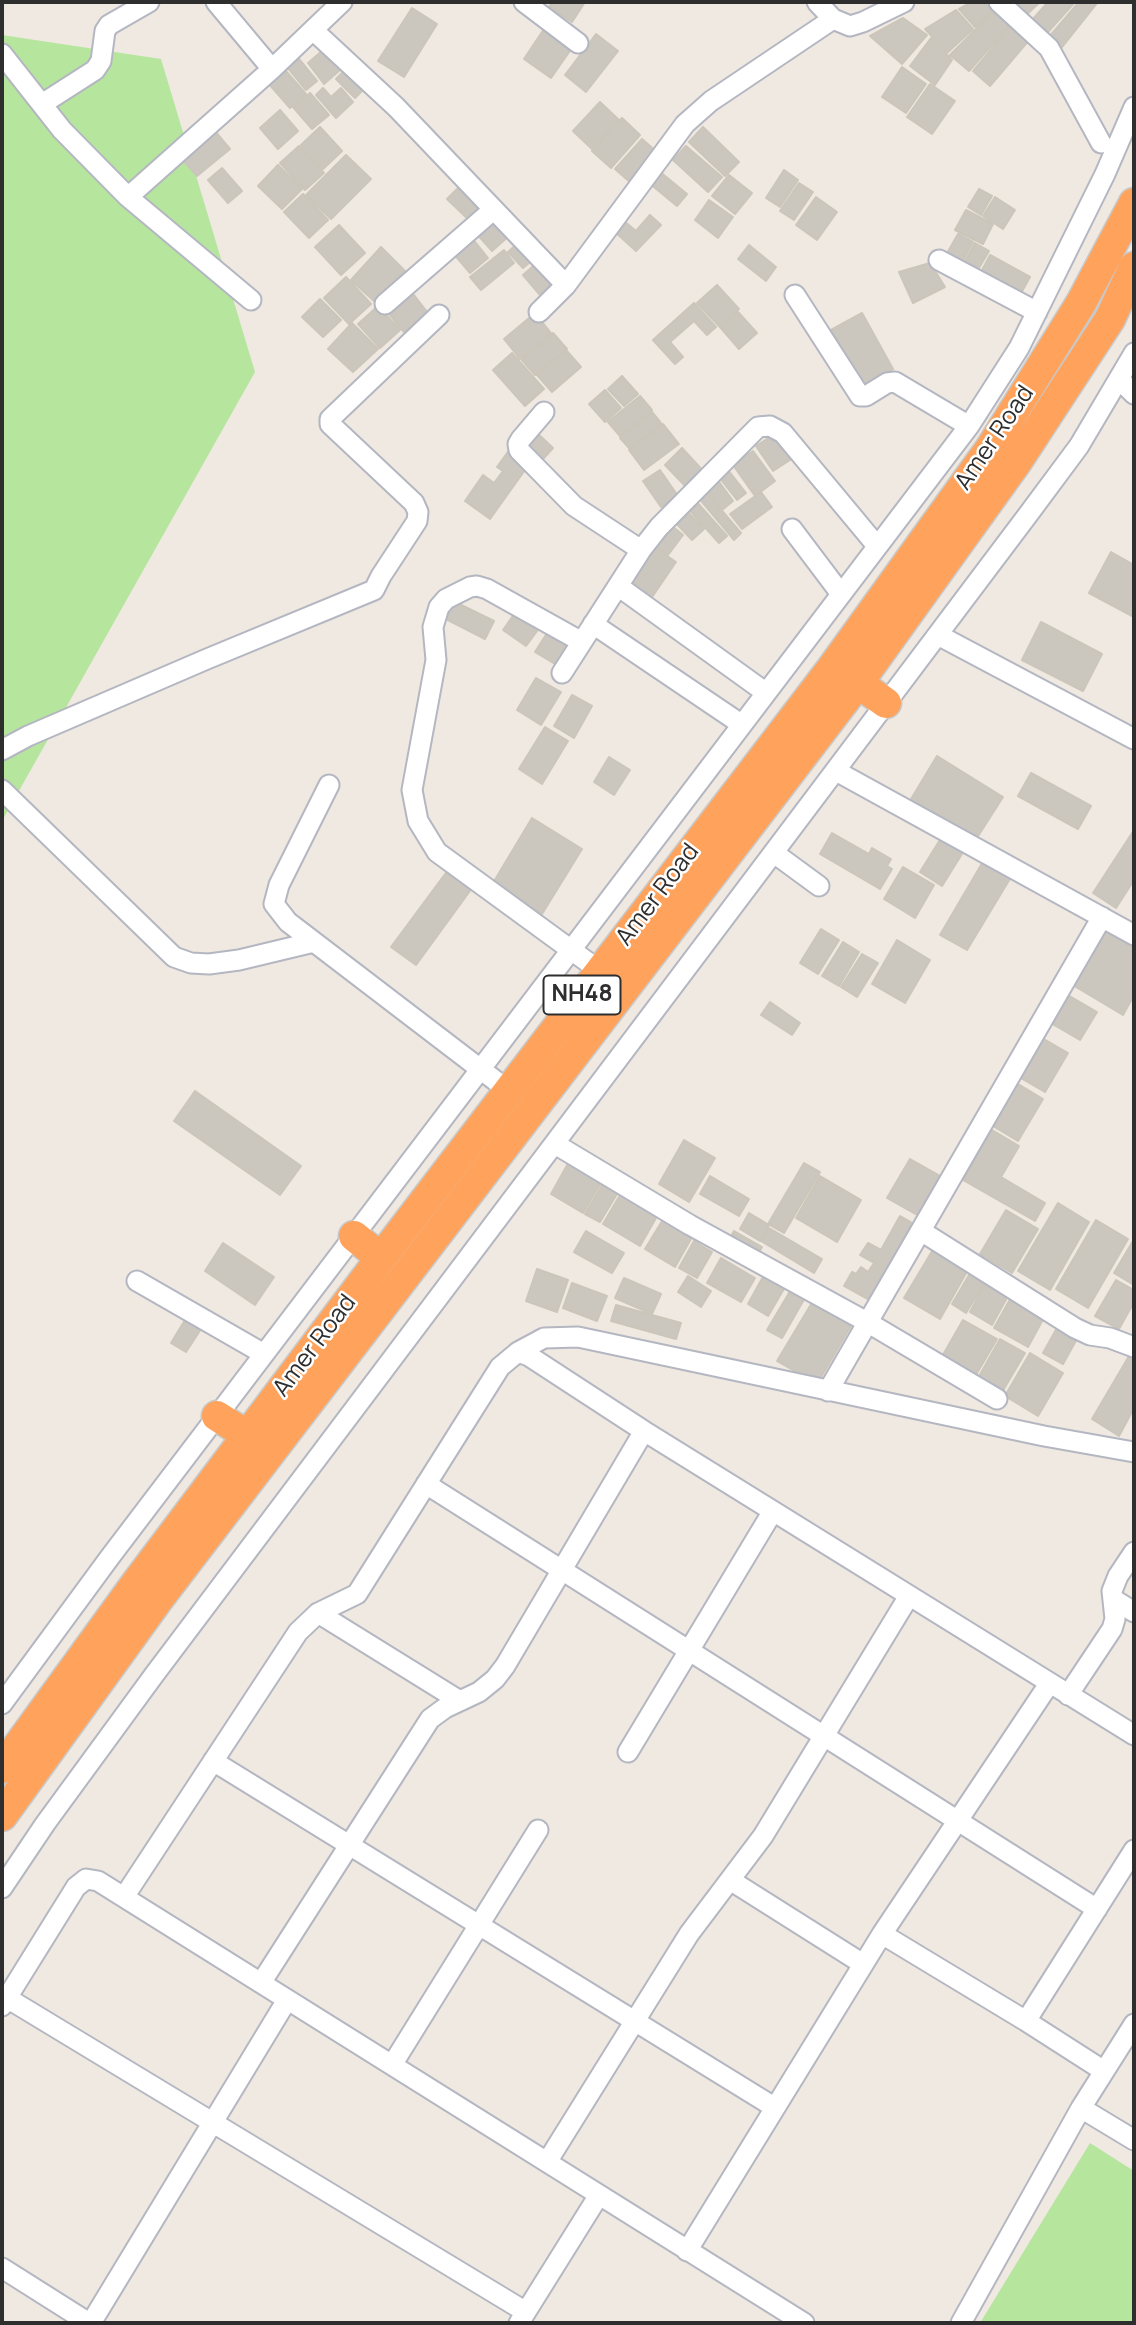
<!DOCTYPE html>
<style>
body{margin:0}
#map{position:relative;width:1136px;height:2325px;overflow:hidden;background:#efe9e1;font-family:Manrope,sans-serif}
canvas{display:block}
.frame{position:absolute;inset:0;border:4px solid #2e2e2e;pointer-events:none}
</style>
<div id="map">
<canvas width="1136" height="2325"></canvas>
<div class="frame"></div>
</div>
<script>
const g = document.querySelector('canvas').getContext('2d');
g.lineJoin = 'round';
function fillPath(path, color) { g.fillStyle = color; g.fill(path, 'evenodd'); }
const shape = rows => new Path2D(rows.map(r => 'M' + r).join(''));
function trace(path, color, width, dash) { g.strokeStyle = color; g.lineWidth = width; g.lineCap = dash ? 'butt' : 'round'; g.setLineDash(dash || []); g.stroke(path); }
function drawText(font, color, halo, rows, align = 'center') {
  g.font = font + ' Manrope,sans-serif'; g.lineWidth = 5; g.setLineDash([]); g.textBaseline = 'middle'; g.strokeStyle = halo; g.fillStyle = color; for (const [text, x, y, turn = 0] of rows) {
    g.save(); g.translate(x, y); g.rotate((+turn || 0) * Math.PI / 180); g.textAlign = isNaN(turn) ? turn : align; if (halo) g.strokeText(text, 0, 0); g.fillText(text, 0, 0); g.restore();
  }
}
fillPath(shape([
 [2,35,161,59,255,372,2,821],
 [1090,2143,1134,2171,1134,2323,980,2323]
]), '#b6e59e');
const building = shape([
 [552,2,585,2,572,22,549,7,552,2],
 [972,2,984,2,992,11,975,27,959,9,972,2],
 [1010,2,1040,2,1024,17,1010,2],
 [1048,2,1075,2,1048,32,1033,19,1048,2],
 [1079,2,1098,2,1059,51,1049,37,1079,2],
 [412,8,437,24,404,77,378,61,412,8],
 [956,10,973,29,947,53,925,29,956,10],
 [993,12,1010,25,969,71,950,55,993,12],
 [903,18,927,35,902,64,870,36,903,18],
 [1013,24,1030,39,990,86,973,71,1013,24],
 [546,26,574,45,551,78,524,59,546,26],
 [596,34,618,51,586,92,565,75,596,34],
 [931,38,952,60,935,85,910,66,931,38],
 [322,51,340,70,324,84,308,63,322,51],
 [299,59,317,81,306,90,288,68,299,59],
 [902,67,926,84,906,113,882,97,902,67],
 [347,68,366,87,355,98,336,79,347,68],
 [285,70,306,94,290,108,269,84,285,70],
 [930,84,955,101,932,134,907,117,930,84],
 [323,88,331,97,341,88,353,102,336,118,316,95,323,88],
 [310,93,329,115,312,129,293,107,310,93],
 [600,102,619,120,592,149,573,131,600,102],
 [280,110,298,131,278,149,260,128,280,110],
 [622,118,640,135,611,168,592,151,622,118],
 [320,127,342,151,323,169,301,145,320,127],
 [703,127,739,162,725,176,689,142,703,127],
 [214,130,230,149,197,176,181,158,214,130],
 [642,139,658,153,631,183,615,169,642,139],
 [299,146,324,173,305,190,280,163,299,146],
 [686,146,722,177,708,192,673,160,686,146],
 [346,155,371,179,331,219,306,195,346,155],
 [278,165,302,189,282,209,258,186,278,165],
 [222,168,242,191,228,203,208,180,222,168],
 [784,170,798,180,780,207,766,198,784,170],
 [659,171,687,194,677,206,649,183,659,171],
 [729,175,752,193,735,214,712,196,729,175],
 [799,183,813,192,794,220,780,211,799,183],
 [461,185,486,209,472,223,447,199,461,185],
 [979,189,992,196,981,215,968,207,979,189],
 [303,194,328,220,309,238,284,212,303,194],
 [816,197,837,212,817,240,796,225,816,197],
 [995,197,1015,210,1003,229,983,216,995,197],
 [709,200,733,217,718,238,695,220,709,200],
 [966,210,993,224,983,244,955,230,966,210],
 [650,215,661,225,636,251,614,231,624,221,636,231,650,215],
 [493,217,510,235,492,251,476,233,493,217],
 [339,225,365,253,341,275,315,247,339,225],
 [958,234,973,242,961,264,946,255,958,234],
 [472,238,488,258,470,273,453,253,472,238],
 [520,241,535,258,523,268,508,252,520,241],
 [975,243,989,251,976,273,963,265,975,243],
 [749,245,776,267,766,281,738,259,749,245],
 [381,247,405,271,374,301,351,280,381,247],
 [504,250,514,263,481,290,470,277,504,250],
 [990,255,1030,277,1020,295,980,274,990,255],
 [539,261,556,280,540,295,523,275,539,261],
 [930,263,945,287,913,303,899,272,930,263],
 [346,277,371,304,349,324,324,298,346,277],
 [717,285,739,309,720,327,697,303,717,285],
 [410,290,428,313,404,332,385,309,410,290],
 [320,299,341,320,323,337,302,317,320,299],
 [694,303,716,327,707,335,694,321,670,342,683,357,675,364,653,340,694,303],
 [378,306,400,330,380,348,358,324,378,306],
 [738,312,757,333,739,349,720,327,738,312],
 [535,313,551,333,520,359,504,339,535,313],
 [862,313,893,369,862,386,831,330,862,313],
 [352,323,378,349,353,372,328,349,352,323],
 [553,333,567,349,535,375,522,360,553,333],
 [566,350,581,367,552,392,537,375,566,350],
 [512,353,544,389,525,406,493,370,512,353],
 [622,376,638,394,624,406,608,389,622,376],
 [605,390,621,408,605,422,589,404,605,390],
 [640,396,652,410,620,436,608,422,640,396],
 [652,412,661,423,630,449,620,438,652,412],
 [663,424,679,444,644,470,629,450,663,424],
 [535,431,553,448,543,459,525,442,535,431],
 [773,435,790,460,773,471,756,446,773,435],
 [682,448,706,474,689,490,665,465,682,448],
 [510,449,530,463,490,519,465,501,483,475,494,483,503,471,497,467,510,449],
 [753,451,775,481,755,496,733,465,753,451],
 [660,470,678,496,661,507,643,481,660,470],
 [728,470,746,493,737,500,719,477,728,470],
 [717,479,733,501,722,510,705,488,717,479],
 [705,491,741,533,734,540,698,497,705,491],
 [761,492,772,507,742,529,730,514,761,492],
 [694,499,727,536,719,543,686,506,694,499],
 [685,509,704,529,692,540,673,520,685,509],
 [667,522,683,535,668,555,651,543,667,522],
 [651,545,676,562,650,600,625,583,651,545],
 [1111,552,1134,565,1134,617,1089,593,1111,552],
 [451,600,494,621,485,639,442,617,451,600],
 [517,610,540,627,526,646,503,630,517,610],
 [1041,622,1102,654,1083,691,1022,660,1041,622],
 [549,630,575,643,560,667,535,652,549,630],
 [536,678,561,692,541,725,517,710,536,678],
 [572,695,592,706,574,738,554,726,572,695],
 [545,727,568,741,542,784,519,769,545,727],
 [937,756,1003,797,973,844,908,804,937,756],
 [609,757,630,770,614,795,594,782,609,757],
 [1031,773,1091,806,1078,829,1018,796,1031,773],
 [532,818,582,849,542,914,493,883,532,818],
 [1134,830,1134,880,1116,908,1093,893,1134,830],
 [832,833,869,854,872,848,891,859,887,866,892,869,880,889,820,854,832,833],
 [943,835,965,849,942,886,920,872,943,835],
 [984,860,1011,877,967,950,940,935,984,860],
 [451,866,475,884,416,965,391,947,451,866],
 [903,867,934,885,915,918,884,899,903,867],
 [821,929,839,940,818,974,800,963,821,929],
 [1103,929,1134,948,1134,995,1123,1015,1071,984,1103,929],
 [897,940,930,960,905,1003,872,984,897,940],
 [843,942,859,952,839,986,822,976,843,942],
 [862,954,878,963,857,997,841,987,862,954],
 [1066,994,1097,1012,1080,1040,1049,1022,1066,994],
 [770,1002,800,1023,792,1035,761,1015,770,1002],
 [1042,1038,1068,1053,1045,1092,1019,1077,1042,1038],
 [1018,1084,1043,1099,1018,1141,993,1126,1018,1084],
 [195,1091,301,1166,280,1195,174,1121,195,1091],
 [992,1130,1019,1146,1001,1177,1045,1203,1035,1221,963,1180,992,1130],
 [684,1140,715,1158,689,1202,659,1184,684,1140],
 [910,1159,942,1177,919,1216,887,1198,910,1159],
 [570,1160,603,1179,583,1213,551,1194,570,1160],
 [804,1163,820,1172,784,1233,768,1224,804,1163],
 [710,1176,749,1199,739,1216,700,1194,710,1176],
 [820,1176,861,1200,837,1242,796,1218,820,1176],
 [605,1180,620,1189,600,1222,585,1214,605,1180],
 [623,1190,660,1211,640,1246,603,1224,623,1190],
 [1058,1203,1089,1222,1050,1290,1018,1271,1058,1203],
 [1006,1210,1038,1229,1012,1273,980,1254,1006,1210],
 [667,1213,696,1230,675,1267,645,1249,667,1213],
 [749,1213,769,1225,760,1241,740,1229,749,1213],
 [900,1216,916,1225,871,1301,844,1286,852,1272,856,1274,861,1267,868,1272,874,1263,860,1255,868,1243,881,1250,900,1216],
 [1096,1220,1128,1239,1088,1308,1056,1289,1096,1220],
 [769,1228,822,1259,814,1273,761,1241,769,1228],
 [586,1231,624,1253,612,1273,574,1252,586,1231],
 [734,1231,762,1247,757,1256,729,1240,734,1231],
 [694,1241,712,1252,697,1278,679,1268,694,1241],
 [1133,1241,1134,1241,1134,1285,1114,1273,1133,1241],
 [223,1243,274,1277,255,1305,205,1271,223,1243],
 [934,1248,969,1268,940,1319,904,1298,934,1248],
 [721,1258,755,1278,741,1302,707,1283,721,1258],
 [537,1269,568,1280,557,1312,526,1301,537,1269],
 [972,1270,987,1279,966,1313,952,1304,972,1270],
 [764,1275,785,1287,768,1316,748,1304,764,1275],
 [688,1276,711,1291,701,1307,678,1292,688,1276],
 [624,1278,661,1294,652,1314,615,1298,624,1278],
 [1116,1280,1134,1290,1134,1302,1119,1329,1095,1316,1116,1280],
 [987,1281,1009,1294,992,1325,970,1312,987,1281],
 [572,1283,607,1296,597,1321,563,1308,572,1283],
 [792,1288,806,1296,782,1338,767,1330,792,1288],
 [1013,1294,1047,1312,1028,1347,994,1328,1013,1294],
 [813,1301,852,1324,817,1384,777,1361,813,1301],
 [616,1305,681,1323,676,1339,611,1321,616,1305],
 [185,1320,201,1329,186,1352,171,1343,185,1320],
 [963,1320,997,1339,973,1380,940,1360,963,1320],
 [1058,1326,1078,1337,1063,1364,1043,1353,1058,1326],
 [1000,1339,1025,1353,1001,1394,977,1380,1000,1339],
 [1132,1351,1134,1352,1134,1408,1119,1436,1092,1419,1132,1351],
 [1030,1353,1063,1373,1038,1416,1005,1396,1030,1353]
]);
fillPath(building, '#cbc7bf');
trace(building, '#cbc5ba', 2);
const minor = shape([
 [216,2,272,69],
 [524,2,578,43],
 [817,2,833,19,850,26,863,22,904,2],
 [999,2,1049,48,1101,143],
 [313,30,396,107,566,285],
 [2,54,62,130,128,197,272,69,342,2],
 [42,104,95,70,101,61,105,31,109,25,149,2],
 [128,197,251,300],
 [939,260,1037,312],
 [795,295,860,396,866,396,887,383,895,382,969,426],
 [385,304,493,210],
 [539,312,566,285,685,124,711,101,833,19],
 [1119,379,1134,394],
 [544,412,521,439,518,444,519,450,574,506,641,550],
 [792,529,841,594],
 [618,586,765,692],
 [593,624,741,724],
 [938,635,1134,739],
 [582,642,487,589,477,586,470,587,446,599,439,607,433,627,436,660,412,790,418,821,437,852,600,971],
 [562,673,641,550,659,527,758,427,770,426,783,433,877,546],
 [2,750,28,736,207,659,374,590,381,576,417,521,418,512,414,503,330,424,330,419,439,315],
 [836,771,1134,935],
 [329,785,279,885,274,904,288,922,509,1091],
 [2,790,174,957,191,963,209,964,239,960,314,942],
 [774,853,819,886],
 [555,1144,690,1225,867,1322,997,1399],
 [921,1231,1075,1328,1090,1335,1110,1338,1134,1347],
 [137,1281,264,1354],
 [518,1352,544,1338,578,1337,1044,1436,1134,1452],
 [828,1391,1102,917],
 [426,1484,1097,1909],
 [1113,1599,1134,1612],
 [318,1613,460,1701],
 [1068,1695,1112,1629,1115,1619,1112,1591,1118,1576,1134,1552],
 [2,1704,110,1557,969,426,1019,348,1105,174,1134,107],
 [628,1752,773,1511],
 [213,1761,774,2107],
 [730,1880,863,1964],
 [2,1888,45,1824,154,1675,1030,512,1079,446,1134,353],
 [124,1897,298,1632,318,1613,357,1594,500,1367,518,1352,529,1356,644,1431,1134,1735],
 [882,1934,1026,2021,1104,2071],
 [261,1983,430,1719,445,1708,479,1692,495,1679,505,1666,644,1431],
 [7,1998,526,2312],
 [2,2006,76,1887,86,1879,98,1881,804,2323],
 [1026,2021,1134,1850],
 [392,2065,538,1830],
 [1081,2108,1134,2140],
 [547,2162,689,1934,763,1836,909,1596],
 [687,2251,882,1934,1049,1684],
 [2,2268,89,2323],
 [91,2323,287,2000],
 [519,2323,599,2195],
 [961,2323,1081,2108,1134,2024]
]);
const highway = shape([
 [858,683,886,703],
 [354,1236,381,1258],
 [217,1416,248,1436],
 [2,1768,137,1582,381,1258,832,668,990,449,1081,303,1134,203],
 [2,1816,157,1601,858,683,1016,463,1110,319,1134,267]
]);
trace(minor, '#b4b7c1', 23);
trace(highway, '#c9c9c9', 33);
trace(minor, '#fff', 19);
trace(highway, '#ffa35c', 30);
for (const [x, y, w] of [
 [582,995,77]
]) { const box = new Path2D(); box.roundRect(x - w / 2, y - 19.5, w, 39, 5); g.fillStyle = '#fff'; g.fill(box); trace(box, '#2e2e2e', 2); }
drawText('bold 23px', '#2e2e2e', null, [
 ["NH48",582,995]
]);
drawText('24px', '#2e2e2e', '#fff', [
 ["Amer Road",995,438,-56],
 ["Amer Road",658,895,-53],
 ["Amer Road",315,1346,-53]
]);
</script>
